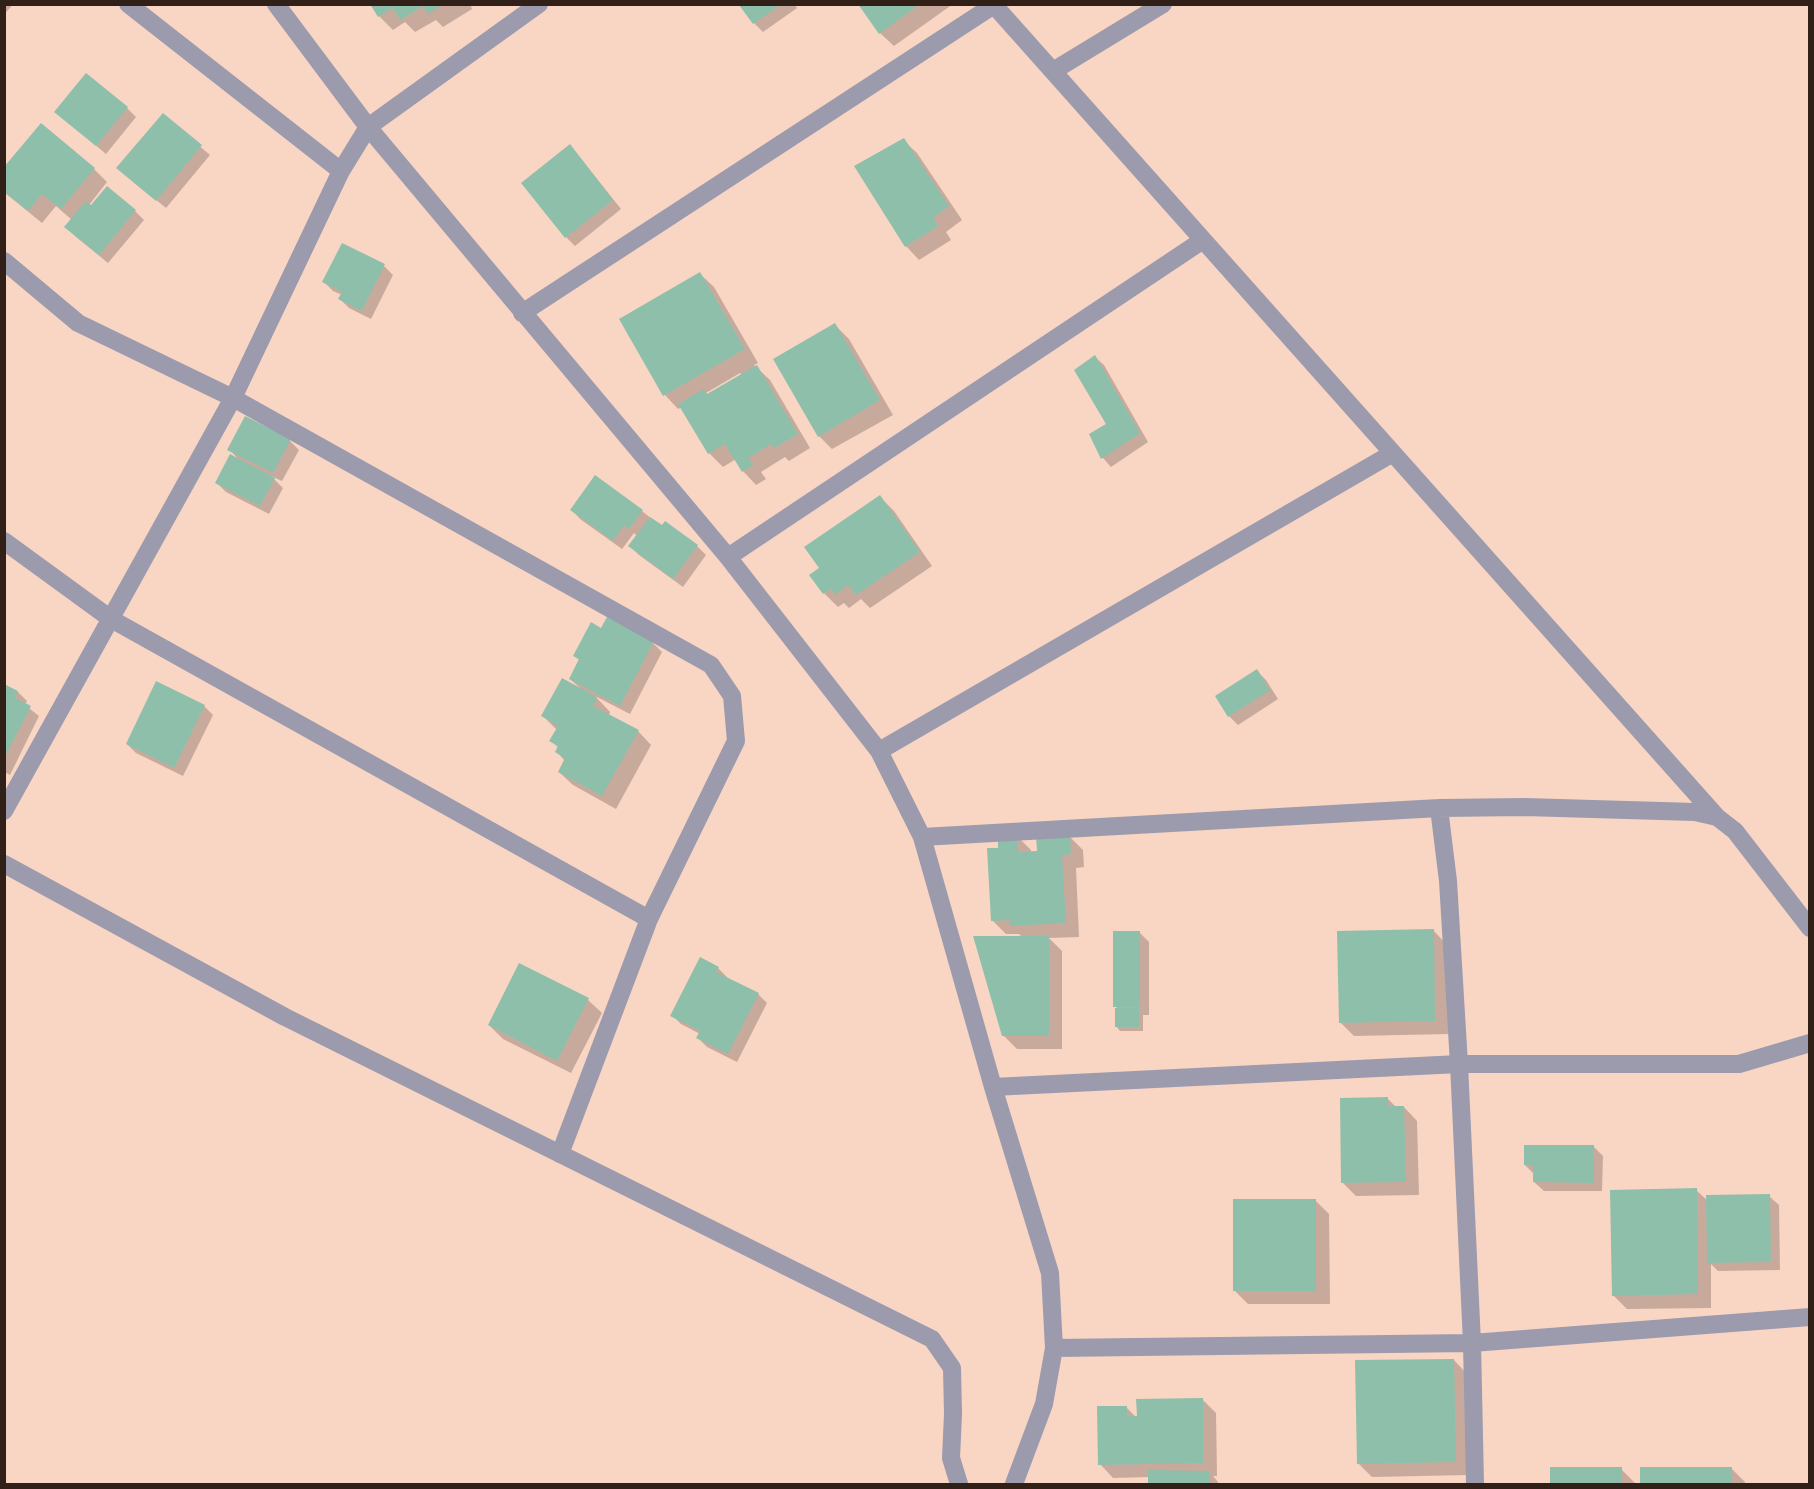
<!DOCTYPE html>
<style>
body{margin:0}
#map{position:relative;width:1814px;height:1489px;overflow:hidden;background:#f9d5c3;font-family:"Alegreya Sans",sans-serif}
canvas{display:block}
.frame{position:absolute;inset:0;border:6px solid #302017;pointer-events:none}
</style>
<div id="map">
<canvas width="1814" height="1489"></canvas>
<div class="frame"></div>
</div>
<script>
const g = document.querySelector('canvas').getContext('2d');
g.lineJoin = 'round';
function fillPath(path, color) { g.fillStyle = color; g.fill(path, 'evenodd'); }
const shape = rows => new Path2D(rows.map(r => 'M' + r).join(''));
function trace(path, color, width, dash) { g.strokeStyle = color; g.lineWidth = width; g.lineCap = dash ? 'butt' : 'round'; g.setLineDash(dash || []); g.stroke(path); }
fillPath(shape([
 [4,4,13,4,4,15],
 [372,4,470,4,472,9,443,27,436,20,415,32,405,22,393,30,379,16],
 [741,4,794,4,797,8,763,32,754,23],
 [860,4,953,4,894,46,880,33],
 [127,108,136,117,106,154,56,112],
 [163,115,210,155,166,208,127,176],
 [903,140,917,153,962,220,946,232,951,240,919,260,906,246],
 [578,155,621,209,575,246,566,237],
 [94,169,107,182,89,205,135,211,144,220,108,263,75,236,72,220,56,206,42,223,4,192],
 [384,266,393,275,371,319,349,308,340,299,342,295,333,291,324,282],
 [700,274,714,287,758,363,754,365,770,380,810,448,789,461,785,457,761,472,766,479,756,485,743,471,736,459,723,467,709,453,682,407,678,409,665,395,621,320],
 [740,373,742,375,708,395,706,393],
 [835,325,849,339,893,415,832,449,819,436],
 [1095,357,1104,365,1148,442,1111,467,1103,458,1091,435,1108,424],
 [290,441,299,450,282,481,271,476,283,488,269,514,226,492,217,483,239,460,229,449],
 [880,497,894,511,932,566,870,608,861,599,849,608,844,603,838,607,824,593,811,575,821,569],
 [572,510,642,511,662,527,665,523,697,546,706,555,683,587,639,555,630,546,637,536,634,533,622,549,580,519],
 [602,630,653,643,662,652,630,714,595,696,610,712,609,715,638,731,651,745,616,809,573,785,559,772,565,761,557,752,559,748,551,741,557,730,543,716,580,688,570,679,580,661,575,656],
 [1257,671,1266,680,1278,699,1238,725,1229,716],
 [4,686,18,692,27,701,25,705,39,716,10,775,4,772],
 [204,706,213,715,183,776,136,753,127,744],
 [1017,836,1031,850,1031,853,1039,852,1069,836,1083,850,1084,867,1076,868,1079,937,1049,938,1062,951,1062,1049,1017,1049,1003,1035,1022,937,1019,934,1006,934,993,921,1000,849],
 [1434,931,1447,945,1449,1034,1354,1036,1340,1022],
 [1140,933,1149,942,1149,1015,1143,1015,1143,1031,1120,1031,1116,1026,1119,1010,1115,1006],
 [718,968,727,977,726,979,758,994,767,1003,737,1062,707,1047,698,1038,700,1034,681,1024,672,1015],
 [588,1000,602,1013,571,1073,503,1039,489,1025],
 [1388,1099,1397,1108,1404,1107,1417,1121,1419,1195,1356,1196,1343,1183],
 [1594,1147,1603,1156,1602,1191,1544,1191,1534,1182,1534,1174,1525,1165],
 [1696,1190,1708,1201,1769,1196,1779,1205,1780,1270,1718,1271,1711,1264,1711,1308,1627,1309,1613,1295],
 [1315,1200,1329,1214,1330,1304,1248,1304,1235,1291],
 [1454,1360,1467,1374,1469,1475,1372,1477,1358,1463],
 [1202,1399,1216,1413,1217,1476,1213,1476,1218,1482,1218,1484,1150,1484,1150,1477,1113,1478,1100,1464,1126,1407,1138,1419],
 [1731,1468,1745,1482,1745,1484,1641,1484,1641,1469],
 [1552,1469,1621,1469,1635,1483,1635,1484,1552,1484]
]), '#0003');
fillPath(shape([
 [370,4,444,4,428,14,423,6,400,20,393,8,378,17],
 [858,4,920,4,879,34],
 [739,5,780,5,753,24],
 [86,73,128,107,96,146,54,112],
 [163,113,202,145,156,201,116,168],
 [41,123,95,168,61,209,42,194,28,211,4,192,4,167],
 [904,138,949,206,933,218,938,226,905,247,854,166],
 [570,144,613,200,565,238,521,183],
 [107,186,136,210,99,255,64,227,86,201,91,205],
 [342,243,385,264,362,311,338,299,342,292,322,282],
 [700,272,745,349,663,396,619,319],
 [835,323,880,400,818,437,773,359],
 [1095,355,1140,433,1101,459,1089,434,1106,424,1074,370],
 [757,365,798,434,774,448,771,444,748,458,753,465,742,472,725,444,708,454,678,404,704,389,707,394],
 [245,416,291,439,273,473,227,450],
 [230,454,275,478,260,506,215,483],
 [595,475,643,510,629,529,624,525,613,541,570,510],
 [880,495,920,552,856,595,848,585,835,595,831,589,823,594,809,575,819,568,804,547],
 [650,517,662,525,665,521,698,545,673,579,628,546],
 [607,617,654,641,620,706,569,679,579,659,573,656,591,622,601,628],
 [1257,669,1270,690,1228,717,1215,696],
 [562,678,597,697,593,706,639,730,602,796,558,772,565,758,555,752,558,746,549,741,558,726,541,716],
 [156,681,205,705,174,768,126,744],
 [4,684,18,691,15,698,31,706,4,759],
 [1018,835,1018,852,1037,851,1036,836,1070,835,1071,854,1062,855,1066,923,1009,926,1009,920,991,921,987,848,998,848,998,836],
 [1434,929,1435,1021,1339,1023,1337,931],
 [1113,931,1140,931,1140,1007,1113,1007],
 [973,936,1049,936,1049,1036,1002,1036],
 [700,957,719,967,716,972,759,993,728,1054,696,1038,700,1031,670,1016],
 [519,963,589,998,557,1061,488,1025],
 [1115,1008,1139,1008,1139,1027,1115,1027],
 [1388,1097,1388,1106,1404,1106,1406,1182,1341,1183,1340,1098],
 [1524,1145,1594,1145,1594,1183,1533,1182,1533,1166,1524,1165],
 [1697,1188,1698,1294,1612,1296,1610,1190],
 [1770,1194,1771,1262,1707,1263,1706,1195],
 [1233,1199,1316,1199,1316,1291,1233,1291],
 [1454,1359,1456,1462,1357,1464,1355,1360],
 [1203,1398,1203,1463,1098,1465,1097,1406,1127,1406,1127,1416,1137,1416,1136,1399],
 [1550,1467,1622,1467,1622,1484,1550,1484],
 [1640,1467,1732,1467,1732,1484,1640,1484],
 [1148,1470,1210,1471,1210,1484,1148,1484]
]), '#8dbfab');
trace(shape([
 [128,4,341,171],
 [276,4,368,127,728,557,879,751,922,837,993,1087,1050,1273,1054,1348,1044,1404,1014,1484],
 [993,4,1717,817],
 [1053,71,1163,4],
 [4,261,78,323,233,398,711,665,732,696,736,741,649,919,560,1154],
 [522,313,994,5],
 [4,541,111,619,649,919],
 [728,557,1203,240],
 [879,751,1393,453],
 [1439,808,1448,881,1459,1064,1472,1343,1475,1484],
 [4,811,233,398,341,171,368,127,539,4],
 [922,837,1439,808,1525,807,1695,812,1717,817,1735,831,1810,928],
 [4,864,285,1017,932,1339,952,1368,953,1414,951,1458,959,1484],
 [993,1087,1459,1064,1739,1064,1810,1043],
 [1054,1348,1472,1343,1810,1317]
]), '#9b9bad', 18);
</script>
